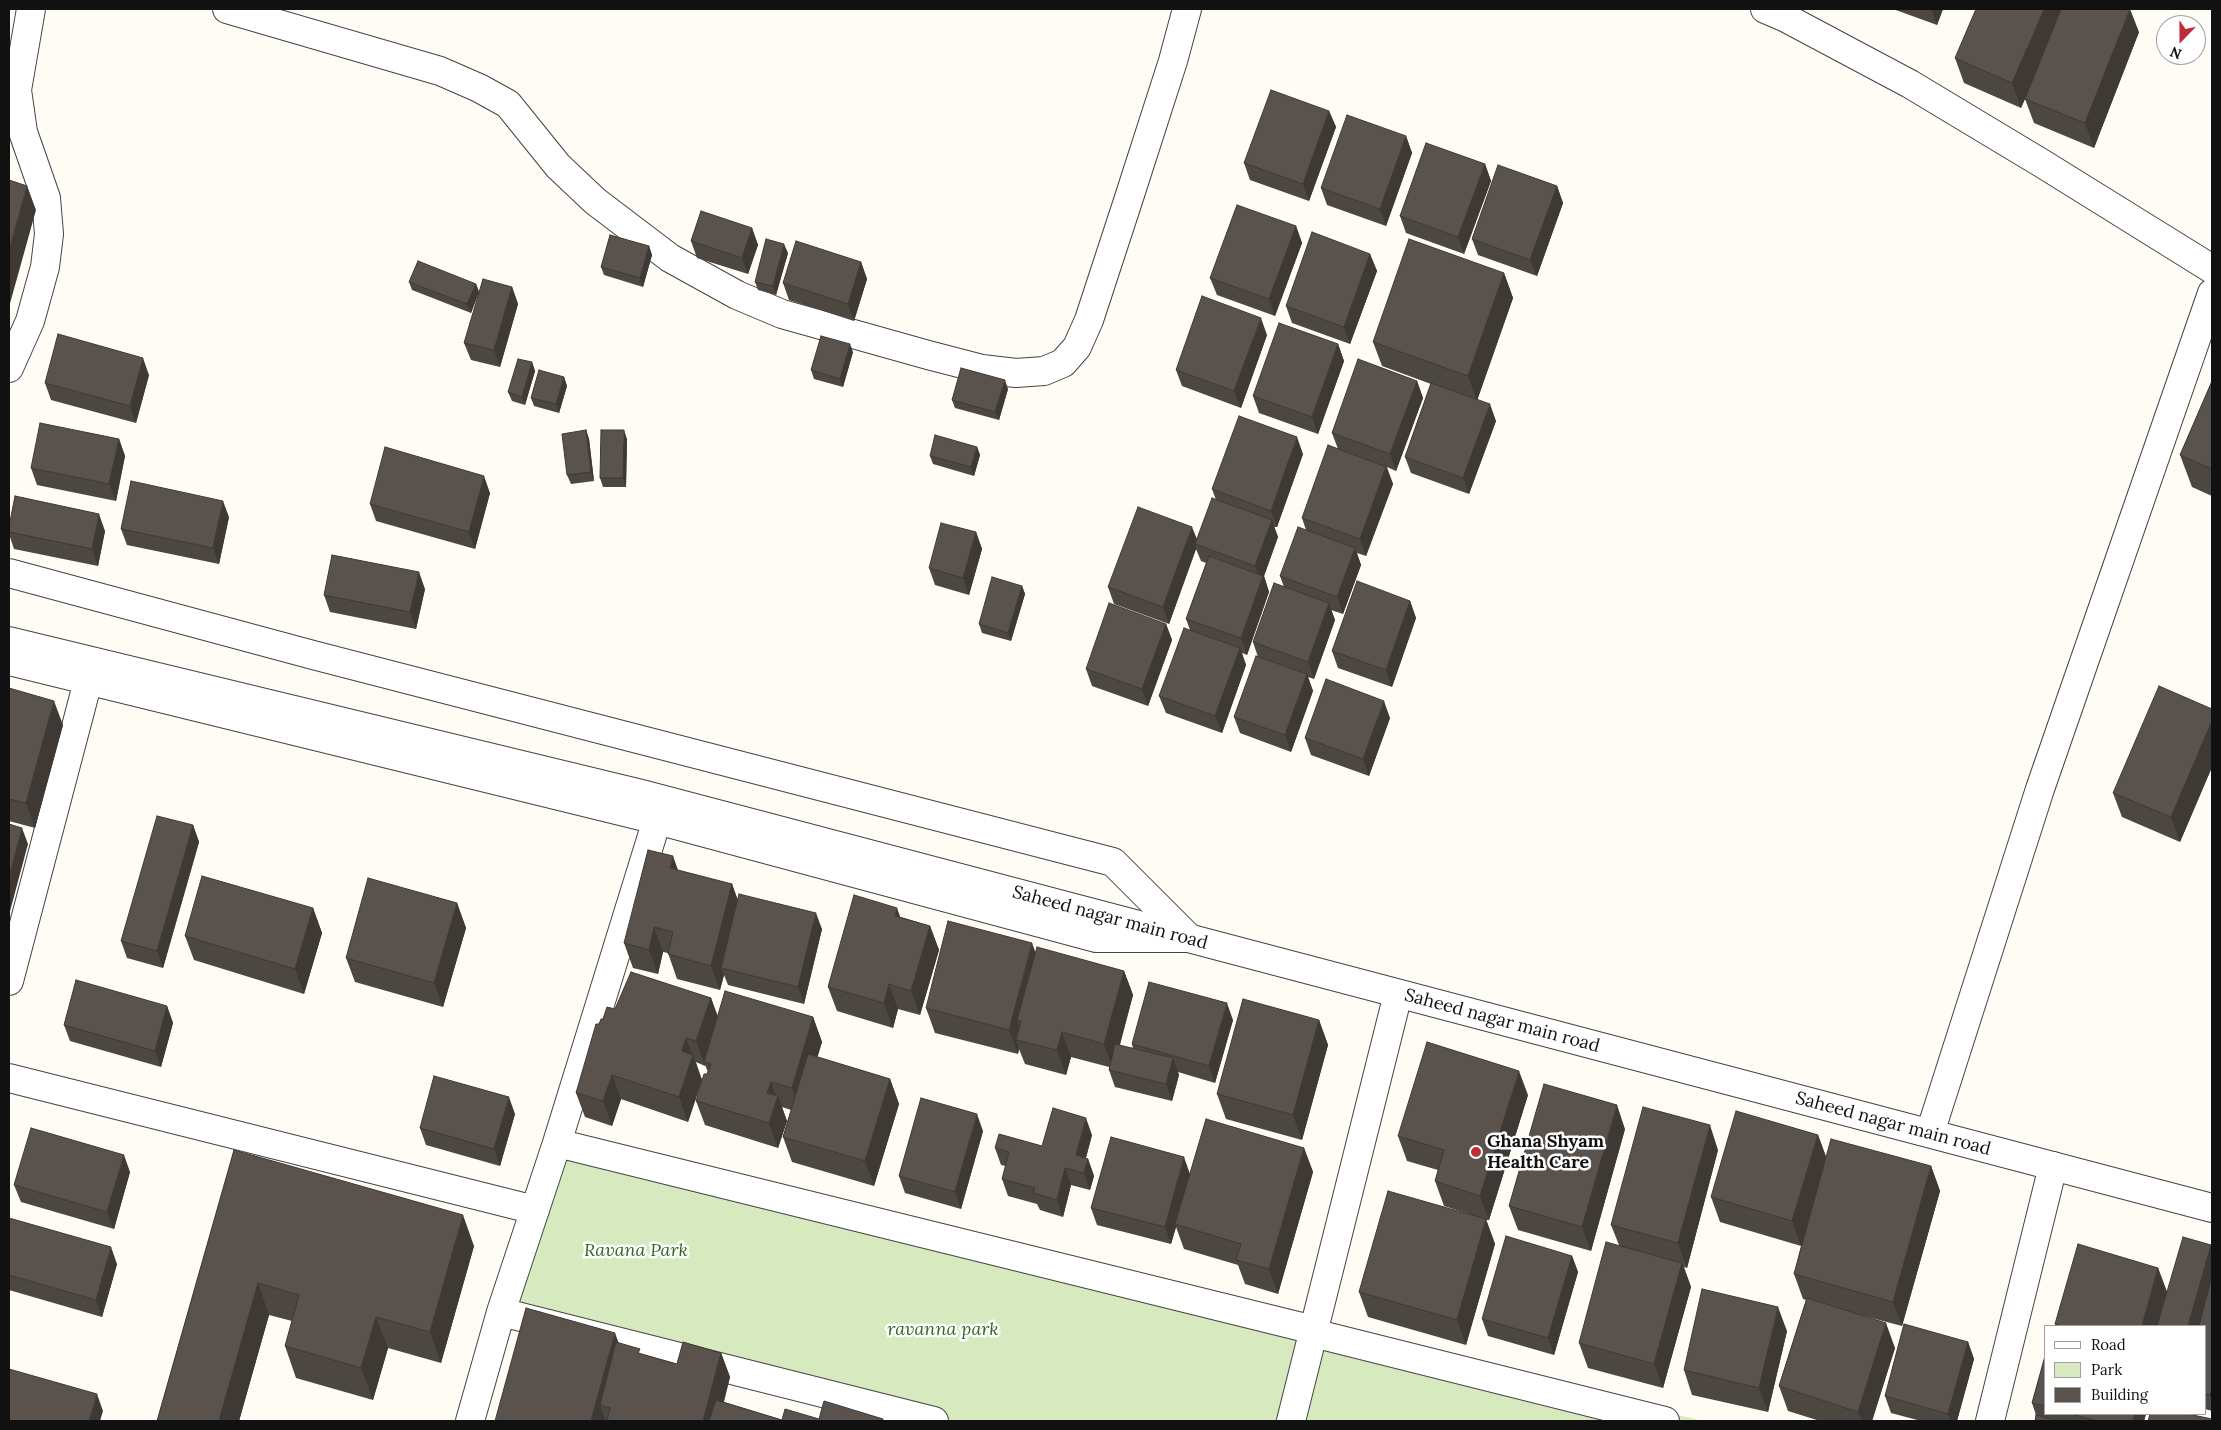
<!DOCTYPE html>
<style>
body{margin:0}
#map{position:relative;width:2221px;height:1430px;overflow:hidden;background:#fffcf5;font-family:Lora,serif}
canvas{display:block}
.frame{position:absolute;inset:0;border:10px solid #111;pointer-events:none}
.legend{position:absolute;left:2044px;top:1325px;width:162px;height:90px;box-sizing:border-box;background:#fff;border:1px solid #a0a0a0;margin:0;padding:6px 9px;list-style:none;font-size:15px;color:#111}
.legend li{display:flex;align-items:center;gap:10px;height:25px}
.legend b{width:25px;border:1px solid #a0a0a0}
.north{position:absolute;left:2156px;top:15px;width:50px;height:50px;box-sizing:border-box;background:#fff;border:1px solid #a0a0a0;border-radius:50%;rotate:202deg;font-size:14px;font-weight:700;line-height:20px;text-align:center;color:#111}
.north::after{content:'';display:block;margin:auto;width:18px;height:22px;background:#be2c38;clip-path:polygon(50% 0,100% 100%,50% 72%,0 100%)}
</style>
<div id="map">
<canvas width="2221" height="1430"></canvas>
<div class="frame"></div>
<ul class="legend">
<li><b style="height:6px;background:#fff"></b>Road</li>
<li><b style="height:14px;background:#d7e9bf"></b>Park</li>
<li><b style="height:14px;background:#5a524d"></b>Building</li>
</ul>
<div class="north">N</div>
</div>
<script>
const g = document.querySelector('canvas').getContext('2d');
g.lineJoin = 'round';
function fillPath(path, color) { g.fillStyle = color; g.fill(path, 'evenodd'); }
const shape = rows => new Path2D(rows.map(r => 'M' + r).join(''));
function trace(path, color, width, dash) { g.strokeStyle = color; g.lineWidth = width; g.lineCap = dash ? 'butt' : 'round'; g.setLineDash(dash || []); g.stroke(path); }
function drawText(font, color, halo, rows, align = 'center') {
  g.font = font + ' Lora,serif'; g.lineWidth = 5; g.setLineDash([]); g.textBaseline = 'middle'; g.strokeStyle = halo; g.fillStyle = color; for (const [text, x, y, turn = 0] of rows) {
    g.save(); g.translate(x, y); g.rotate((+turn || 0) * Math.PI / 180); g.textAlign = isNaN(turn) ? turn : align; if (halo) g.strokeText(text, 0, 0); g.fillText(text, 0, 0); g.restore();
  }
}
fillPath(shape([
 [552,1156,702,1178,1703,1421,933,1421,501,1312]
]), '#d7e9bf');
const minor = shape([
 [227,9,440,71,479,88,508,104,558,166,595,201,670,258,737,295,782,314,928,355,982,369,1016,373,1044,371,1063,363,1077,347,1089,320,1127,204,1173,61,1187,9],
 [1765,9,1786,18,1910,84,2043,164,2212,269],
 [9,368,30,321,45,267,49,234,46,198,23,132,17,90,31,9],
 [9,573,313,655,1113,862,1189,938,1096,938,657,820,9,661],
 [9,981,88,681],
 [9,1078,535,1210],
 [1930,1133,2040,789,2212,293],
 [557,1143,1314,1330,1317,1334,1665,1421],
 [501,1312,934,1421],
 [470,1421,501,1312,557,1143,657,820],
 [1291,1421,1398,994],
 [1990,1421,2053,1166]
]);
const tertiary = shape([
 [9,641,642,794,2212,1208]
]);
trace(minor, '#444', 30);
trace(tertiary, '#444', 30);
trace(minor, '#fff', 28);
trace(tertiary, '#fff', 28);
fillPath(shape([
 [1893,9,1943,9,1937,25],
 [2139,32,2094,148,2034,123,2025,99,2021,108,1964,83,1955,58],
 [1329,111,1336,127,1309,201,1250,180,1244,163],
 [1406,136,1412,153,1386,226,1327,205,1321,188],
 [1485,164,1491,181,1464,254,1406,233,1400,216],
 [1557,186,1563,203,1537,276,1478,255,1472,239],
 [1296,226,1302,243,1275,316,1217,295,1210,278],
 [752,228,758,245,748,274,697,258,691,241],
 [649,246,652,255,643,287,604,275,601,267],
 [788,253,776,295,758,290,755,282],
 [1370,254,1377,271,1350,344,1292,323,1286,306],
 [861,262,867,279,854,321,789,300,783,283],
 [1504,273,1513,298,1477,400,1496,421,1469,494,1411,473,1405,457,1431,384,1382,366,1373,342],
 [409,282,476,284,479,292,471,313,412,290],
 [512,287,518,304,500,367,471,360,464,343],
 [1267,335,1241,408,1182,386,1176,370],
 [1338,344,1344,361,1318,434,1259,413,1253,396],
 [853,352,843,387,814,379,811,370],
 [532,362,535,371,525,405,512,401,508,392],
 [149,375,136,423,51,400,45,383],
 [564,377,567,386,559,413,534,406,531,398],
 [1417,381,1423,398,1396,471,1387,467,1393,484,1366,556,1357,553,1361,565,1343,614,1331,610,1335,620,1314,679,1308,677,1313,691,1291,752,1240,733,1234,717,1258,657,1253,642,1284,587,1280,576,1306,530,1302,518,1338,449,1332,433],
 [2212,381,2212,496,2192,487,2180,455],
 [1008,389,999,420,955,408,952,400],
 [586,430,589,439,594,481,571,484,567,475],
 [119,439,125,456,116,501,37,485,31,468],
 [627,439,626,487,603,487,600,478],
 [977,447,980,455,974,476,933,464,930,456],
 [1303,454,1277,527,1274,527,1278,537,1264,576,1269,592,1247,655,1242,653,1246,665,1222,733,1166,713,1159,696,1190,630,1186,619,1206,563,1201,561,1196,549,1169,624,1114,604,1108,587,1197,539,1216,500,1212,489],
 [490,493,475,549,376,521,370,504],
 [229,517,219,564,127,545,121,529],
 [9,527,105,531,98,566,14,549,9,534],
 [976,532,982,549,969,595,935,585,929,568],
 [1022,586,1025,594,1011,641,982,633,979,624],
 [425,589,416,629,330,612,324,595],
 [1410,601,1416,618,1392,687,1338,668,1332,651],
 [1166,624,1172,640,1148,706,1092,686,1086,669],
 [9,688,63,725,35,828,9,821],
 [2212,709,2212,767,2180,842,2122,817,2113,793],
 [1390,718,1369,776,1311,755,1305,738],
 [193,825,199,842,163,968,127,958,121,941],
 [678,871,732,884,738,901,822,929,804,1004,728,985,724,975,720,990,677,979,668,953,663,952,658,974,633,968,624,943],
 [457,903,466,928,443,1007,355,982,346,958],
 [313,908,322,933,304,994,194,960,185,936],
 [901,917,930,926,939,950,920,1015,898,1009,893,1028,837,1011,828,987],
 [1124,971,1133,995,1120,1045,1133,1049,1132,1044,1233,1020,1215,1083,1178,1072,1179,1075,1172,1101,1115,1087,1109,1070,1109,1067,1071,1057,1066,1075,1025,1064,1019,1049,1018,1054,935,1033,926,1008],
 [711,998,718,1017,813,1017,822,1042,817,1057,890,1079,899,1104,874,1186,792,1162,783,1137,791,1110,782,1107,787,1121,778,1148,705,1125,696,1101,708,1072,705,1065,705,1066,696,1062,702,1080,688,1122,621,1099,612,1126,585,1117,576,1093,599,1024,603,1019,615,1009],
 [167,1006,173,1023,161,1067,70,1041,64,1025],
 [1319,1020,1328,1045,1302,1140,1226,1119,1217,1094],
 [1528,1095,1489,1220,1486,1220,1495,1244,1466,1345,1368,1317,1359,1292,1469,1214,1444,1206,1435,1181,1438,1170,1407,1161,1398,1136],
 [515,1114,500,1166,426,1145,420,1128],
 [1625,1129,1591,1251,1518,1230,1509,1206],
 [983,1131,961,1209,905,1193,899,1176],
 [1092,1135,1086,1158,1088,1159,1094,1176,1090,1190,1071,1185,1063,1217,1040,1210,1037,1204,1008,1196,1002,1179,1006,1166,1001,1165,995,1148,1042,1146],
 [1818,1135,1826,1158,1931,1166,1940,1191,1902,1326,1860,1315,1895,1348,1872,1421,1820,1421,1788,1411,1779,1386,1806,1300,1803,1299,1794,1274,1801,1246,1720,1222,1711,1197],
 [1304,1148,1313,1172,1278,1294,1245,1284,1238,1265,1184,1249,1176,1227,1171,1244,1097,1225,1091,1208,1190,1174],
 [234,1150,474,1246,441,1363,388,1348,373,1400,296,1378,285,1346,292,1321,269,1315,239,1421,157,1421],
 [1718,1150,1687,1268,1684,1267,1691,1287,1663,1388,1588,1368,1579,1343,1619,1245,1611,1225],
 [130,1172,114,1229,21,1202,14,1185],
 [9,1218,117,1264,102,1317,9,1290],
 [2212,1248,2212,1411,2205,1409,2205,1326,2055,1326,2055,1324,2158,1268,2167,1292],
 [1572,1256,1578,1272,1554,1355,1488,1336,1482,1319],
 [1787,1331,1768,1412,1692,1395,1684,1370],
 [1968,1342,1974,1359,1957,1421,1921,1421,1891,1413,1885,1396],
 [619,1343,642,1354,677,1364,721,1353,730,1377,724,1402,782,1420,819,1419,883,1419,884,1421,495,1421],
 [2045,1356,2045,1414,2146,1414,2144,1421,2035,1421,2036,1415,2032,1403]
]), '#4d4742');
fillPath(shape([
 [1931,9,1943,9,1937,25],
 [2044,9,2063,9,2021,108,2012,83],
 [2130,9,2139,32,2094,148,2085,123],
 [1329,111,1336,127,1309,201,1303,184],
 [1406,136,1412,153,1386,226,1380,209],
 [1485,164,1491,181,1464,254,1458,237],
 [27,186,36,210,9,307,9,250],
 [1557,186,1563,203,1537,276,1530,260],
 [1296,226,1302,243,1275,316,1269,299],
 [752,228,758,245,748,274,742,258],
 [784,244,788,253,776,295,773,286],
 [649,246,652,255,643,287,640,278],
 [1370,254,1377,271,1350,344,1344,327],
 [861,262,867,279,854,321,848,304],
 [1504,273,1513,298,1477,401,1468,376],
 [476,284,479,292,471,313,467,304],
 [512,287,518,304,500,367,494,350],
 [1261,318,1267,335,1241,408,1234,391],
 [850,344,853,352,843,387,840,379],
 [1338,344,1344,361,1318,434,1312,417],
 [143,358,149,375,136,423,130,406],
 [532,362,535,371,525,405,522,397],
 [564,377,567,386,559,413,556,404],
 [1005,380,1008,389,999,420,995,412],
 [1417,381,1423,398,1396,471,1390,454],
 [1490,404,1496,421,1469,494,1463,478],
 [586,430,589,439,594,481,591,472],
 [624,430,627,439,626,487,623,478],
 [1297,437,1303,454,1277,527,1271,511],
 [119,439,125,456,116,501,109,484],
 [977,447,980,455,974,476,971,467],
 [1386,467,1393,484,1366,556,1360,539],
 [484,476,490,493,475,549,469,532],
 [223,501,229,517,219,564,213,548],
 [99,514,105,531,98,566,92,549],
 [1272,520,1278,537,1264,576,1269,592,1247,655,1241,638,1261,582,1255,566],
 [1192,527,1199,544,1195,544,1196,549,1169,624,1163,607],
 [976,532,982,549,969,595,963,578],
 [1355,548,1361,565,1343,614,1337,597],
 [419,572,425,589,416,629,410,612],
 [1022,586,1025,594,1011,641,1008,633],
 [1410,601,1416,618,1392,687,1386,670],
 [1329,603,1335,620,1314,679,1308,662],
 [1166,624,1172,640,1148,706,1142,689],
 [1240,648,1246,665,1222,733,1215,716],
 [1307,674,1313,691,1291,752,1285,735],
 [54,701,63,725,35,828,26,803],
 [1384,701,1390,718,1369,776,1363,759],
 [2212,721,2212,767,2180,842,2171,817],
 [193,825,199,842,163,968,157,951],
 [22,828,28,844,9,915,9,877],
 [673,856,682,881,670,868],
 [732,884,741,909,721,968,724,975,720,990,711,966],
 [457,903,466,928,443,1007,434,983],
 [313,908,322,933,304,994,295,969],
 [897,908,906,933,895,916],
 [816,913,822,929,804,1004,798,987],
 [930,926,939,950,920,1015,911,991],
 [654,927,663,952,658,974,649,950],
 [1032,943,1041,967,1021,1021,1017,1020,1023,1036,1016,1040,1019,1049,1018,1054,1009,1030],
 [1124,971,1133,995,1113,1069,1104,1044],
 [889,984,898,1009,893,1028,884,1003],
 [711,998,720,1023,704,1062,705,1066,696,1041],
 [1227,1003,1233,1020,1215,1083,1209,1066],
 [167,1006,173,1023,161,1067,155,1051],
 [813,1017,822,1042,801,1113,792,1088],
 [1319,1020,1328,1045,1302,1140,1293,1115],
 [1062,1032,1071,1057,1066,1075,1057,1050],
 [686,1038,702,1080,688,1122,679,1097,682,1051],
 [1173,1058,1179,1075,1172,1101,1166,1084],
 [1519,1071,1528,1095,1489,1220,1480,1196],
 [612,1075,621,1099,612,1126,603,1101],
 [890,1079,899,1104,874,1186,865,1161],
 [771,1082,777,1099,778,1096,787,1121,778,1148,769,1123,767,1093],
 [509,1097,515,1114,500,1166,494,1149],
 [1617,1105,1625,1129,1591,1251,1582,1227],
 [977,1114,983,1131,961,1209,955,1192],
 [1086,1118,1092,1135,1082,1172,1076,1155],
 [1710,1125,1718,1150,1687,1268,1678,1243],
 [1818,1135,1827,1159,1801,1246,1792,1221],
 [1304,1148,1313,1172,1278,1294,1269,1269],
 [124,1155,130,1172,114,1229,107,1212],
 [1184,1157,1190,1174,1175,1224,1176,1227,1171,1244,1165,1227],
 [1088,1159,1094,1176,1090,1190,1084,1173],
 [1931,1166,1940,1191,1902,1326,1893,1302],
 [1065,1168,1071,1185,1063,1217,1057,1200],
 [463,1215,474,1246,441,1363,430,1332],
 [1486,1219,1495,1244,1466,1345,1457,1320],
 [2211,1245,2212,1248,2212,1280,2199,1326,2188,1326],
 [111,1247,117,1264,102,1317,96,1300],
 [1572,1256,1578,1272,1554,1355,1548,1338],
 [1682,1263,1691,1287,1663,1388,1654,1364],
 [2158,1268,2167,1292,2158,1326,2142,1326],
 [258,1283,269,1315,239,1421,219,1421],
 [1778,1307,1787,1331,1768,1412,1759,1388],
 [376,1317,388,1348,373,1400,361,1368],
 [1886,1323,1895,1348,1872,1421,1862,1421,1858,1412],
 [615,1333,624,1357,600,1405,606,1421,591,1421],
 [1968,1342,1974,1359,1957,1421,1951,1421,1948,1414],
 [721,1353,730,1377,718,1421,703,1421],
 [2212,1388,2212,1401,2210,1395],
 [97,1394,103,1411,100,1421,89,1421],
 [2135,1414,2146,1414,2144,1421,2133,1421]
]), '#3f3936');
const building = shape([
 [1976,9,2044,9,2012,83,1955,58,1976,9],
 [2061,9,2130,9,2085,123,2025,99,2061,9],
 [1271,90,1329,111,1303,184,1244,163,1271,90],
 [1347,115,1406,136,1380,209,1321,188,1347,115],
 [1426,143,1485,164,1458,237,1400,216,1426,143],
 [1498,165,1557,186,1530,260,1472,239,1498,165],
 [9,180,27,186,9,250,9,180],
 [1237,205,1296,226,1269,299,1210,278,1237,205],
 [701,211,752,228,742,258,691,241,701,211],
 [1312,232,1370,254,1344,327,1286,306,1312,232],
 [610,235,649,246,640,278,601,267,610,235],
 [766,239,784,244,773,286,755,282,766,239],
 [1409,239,1504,273,1468,376,1373,342,1409,239],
 [796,241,861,262,848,304,783,283,796,241],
 [418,261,476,284,467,304,409,282,418,261],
 [483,279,512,287,494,350,464,343,483,279],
 [1202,296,1261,318,1234,391,1176,370,1202,296],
 [1279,323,1338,344,1312,417,1253,396,1279,323],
 [58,334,143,358,130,406,45,383,58,334],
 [821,336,850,344,840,379,811,370,821,336],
 [518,359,532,362,522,397,508,392,518,359],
 [1358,359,1417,381,1390,454,1332,433,1358,359],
 [961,368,1005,380,995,412,952,400,961,368],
 [539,370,564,377,556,404,531,398,539,370],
 [2212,381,2212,469,2180,455,2212,381],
 [1431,383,1490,404,1463,478,1405,457,1431,383],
 [1239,416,1297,437,1271,511,1212,489,1239,416],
 [40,423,119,439,109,484,31,468,40,423],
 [586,430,591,472,567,475,562,434,586,430],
 [601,430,624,430,623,478,600,478,601,430],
 [935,435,977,447,971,467,930,456,935,435],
 [1328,445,1386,467,1360,539,1302,518,1328,445],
 [385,447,484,476,469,532,370,504,385,447],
 [131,481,223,501,213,548,121,529,131,481],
 [15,496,99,514,92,549,9,532,9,527,15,496],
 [1212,498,1272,520,1255,566,1195,544,1212,498],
 [1138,507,1192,527,1163,607,1108,587,1138,507],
 [941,523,976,532,963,578,929,568,941,523],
 [1298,527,1355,548,1337,597,1280,576,1298,527],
 [332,555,419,572,410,612,324,595,332,555],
 [1209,556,1263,576,1241,638,1186,619,1209,556],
 [992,577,1022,586,1008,633,979,624,992,577],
 [1357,581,1410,601,1386,670,1332,651,1357,581],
 [1274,583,1329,603,1308,662,1253,642,1274,583],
 [1109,603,1166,624,1142,689,1086,669,1109,603],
 [1184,628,1240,648,1215,716,1159,696,1184,628],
 [1256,656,1307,674,1285,735,1234,717,1256,656],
 [1326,679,1384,701,1363,759,1305,738,1326,679],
 [2159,686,2212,709,2212,721,2171,817,2113,793,2159,686],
 [9,688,54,701,26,803,9,799,9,688],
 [157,816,193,825,157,951,121,941,157,816],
 [9,824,22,828,9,877,9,824],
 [648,850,673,856,670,868,732,884,711,966,668,954,673,932,654,927,649,950,624,943,648,850],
 [202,876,313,908,295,969,185,936,202,876],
 [368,878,457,903,434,983,346,958,368,878],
 [739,894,816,913,798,987,721,968,739,894],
 [854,895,897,908,895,916,930,926,911,991,889,984,884,1003,828,987,854,895],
 [948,921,1032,943,1009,1030,926,1008,948,921],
 [1037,947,1124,971,1104,1044,1062,1032,1057,1050,1016,1040,1021,1021,1017,1020,1037,947],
 [631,972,711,998,696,1041,686,1038,682,1051,693,1055,679,1097,612,1075,603,1101,576,1093,596,1024,599,1024,601,1019,603,1019,607,1007,615,1009,631,972],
 [76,980,167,1006,155,1051,64,1025,76,980],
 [1149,982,1227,1003,1209,1066,1132,1044,1149,982],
 [725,991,813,1017,792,1088,771,1082,767,1093,778,1096,769,1123,696,1101,704,1074,707,1074,711,1064,704,1062,725,991],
 [1243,999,1319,1020,1293,1115,1217,1094,1243,999],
 [1427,1042,1519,1071,1480,1196,1435,1181,1444,1150,1398,1136,1427,1042],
 [1115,1044,1173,1058,1166,1084,1109,1070,1115,1044],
 [808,1054,890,1079,865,1161,783,1137,808,1054],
 [434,1076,509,1097,494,1149,420,1128,434,1076],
 [1544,1084,1617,1105,1582,1227,1509,1206,1544,1084],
 [921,1098,977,1114,955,1192,899,1176,921,1098],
 [1643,1107,1710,1125,1678,1243,1611,1225,1643,1107],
 [1053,1108,1086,1118,1076,1155,1088,1159,1084,1173,1065,1168,1057,1200,1033,1193,1035,1188,1002,1179,1009,1152,995,1148,999,1134,1042,1146,1053,1108],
 [1736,1111,1818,1135,1792,1221,1711,1197,1736,1111],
 [1206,1119,1304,1148,1269,1269,1236,1260,1241,1244,1175,1224,1206,1119],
 [31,1128,124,1155,107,1212,14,1185,31,1128],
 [1111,1137,1184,1157,1165,1227,1091,1208,1111,1137],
 [1831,1139,1931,1166,1893,1302,1794,1274,1831,1139],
 [234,1150,463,1215,430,1332,376,1317,361,1368,285,1346,299,1295,258,1283,219,1421,157,1421,234,1150],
 [1388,1191,1486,1219,1457,1320,1359,1292,1388,1191],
 [9,1218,111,1247,96,1300,9,1275,9,1218],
 [1506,1236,1572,1256,1548,1338,1482,1319,1506,1236],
 [2183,1237,2211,1245,2188,1326,2157,1326,2183,1237],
 [1606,1242,1682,1263,1654,1364,1579,1343,1606,1242],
 [2078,1244,2158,1268,2142,1326,2063,1326,2055,1324,2078,1244],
 [2212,1276,2212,1388,2210,1395,2205,1394,2205,1326,2199,1326,2212,1276],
 [1702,1289,1778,1307,1759,1388,1684,1370,1702,1289],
 [1807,1298,1886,1323,1858,1412,1779,1386,1807,1298],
 [526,1308,615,1333,591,1421,495,1421,526,1308],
 [1904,1324,1968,1342,1948,1414,1885,1396,1904,1324],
 [616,1342,640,1349,638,1353,677,1364,683,1342,721,1353,703,1421,607,1421,610,1408,600,1405,616,1342],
 [2045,1356,2045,1406,2032,1403,2045,1356],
 [9,1369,97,1394,89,1421,9,1421,9,1369],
 [716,1400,782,1420,785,1409,819,1419,824,1401,883,1419,882,1421,709,1421,716,1400],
 [2071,1414,2135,1414,2133,1421,2097,1421,2071,1414],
 [2150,1414,2188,1414,2212,1419,2212,1421,2148,1421,2150,1414],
 [2036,1415,2058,1421,2035,1421,2036,1415]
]);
fillPath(building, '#5a524d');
trace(building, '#3f3936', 1);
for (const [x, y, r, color] of [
 [1476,1152,6,"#be2c38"]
]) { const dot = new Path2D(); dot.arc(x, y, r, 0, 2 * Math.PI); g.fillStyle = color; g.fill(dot); trace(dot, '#fff', 2); }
drawText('18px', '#111', '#fff', [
 ["Saheed nagar main road",1110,918,15],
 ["Saheed nagar main road",1502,1021,15],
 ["Saheed nagar main road",1893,1124,15]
]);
drawText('bold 18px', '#111', '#fff', [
 ["Ghana Shyam",1487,1142],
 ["Health Care",1487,1163]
], 'left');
drawText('italic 18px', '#336822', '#fff', [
 ["Ravana Park",636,1251],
 ["ravanna park",943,1330]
]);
</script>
